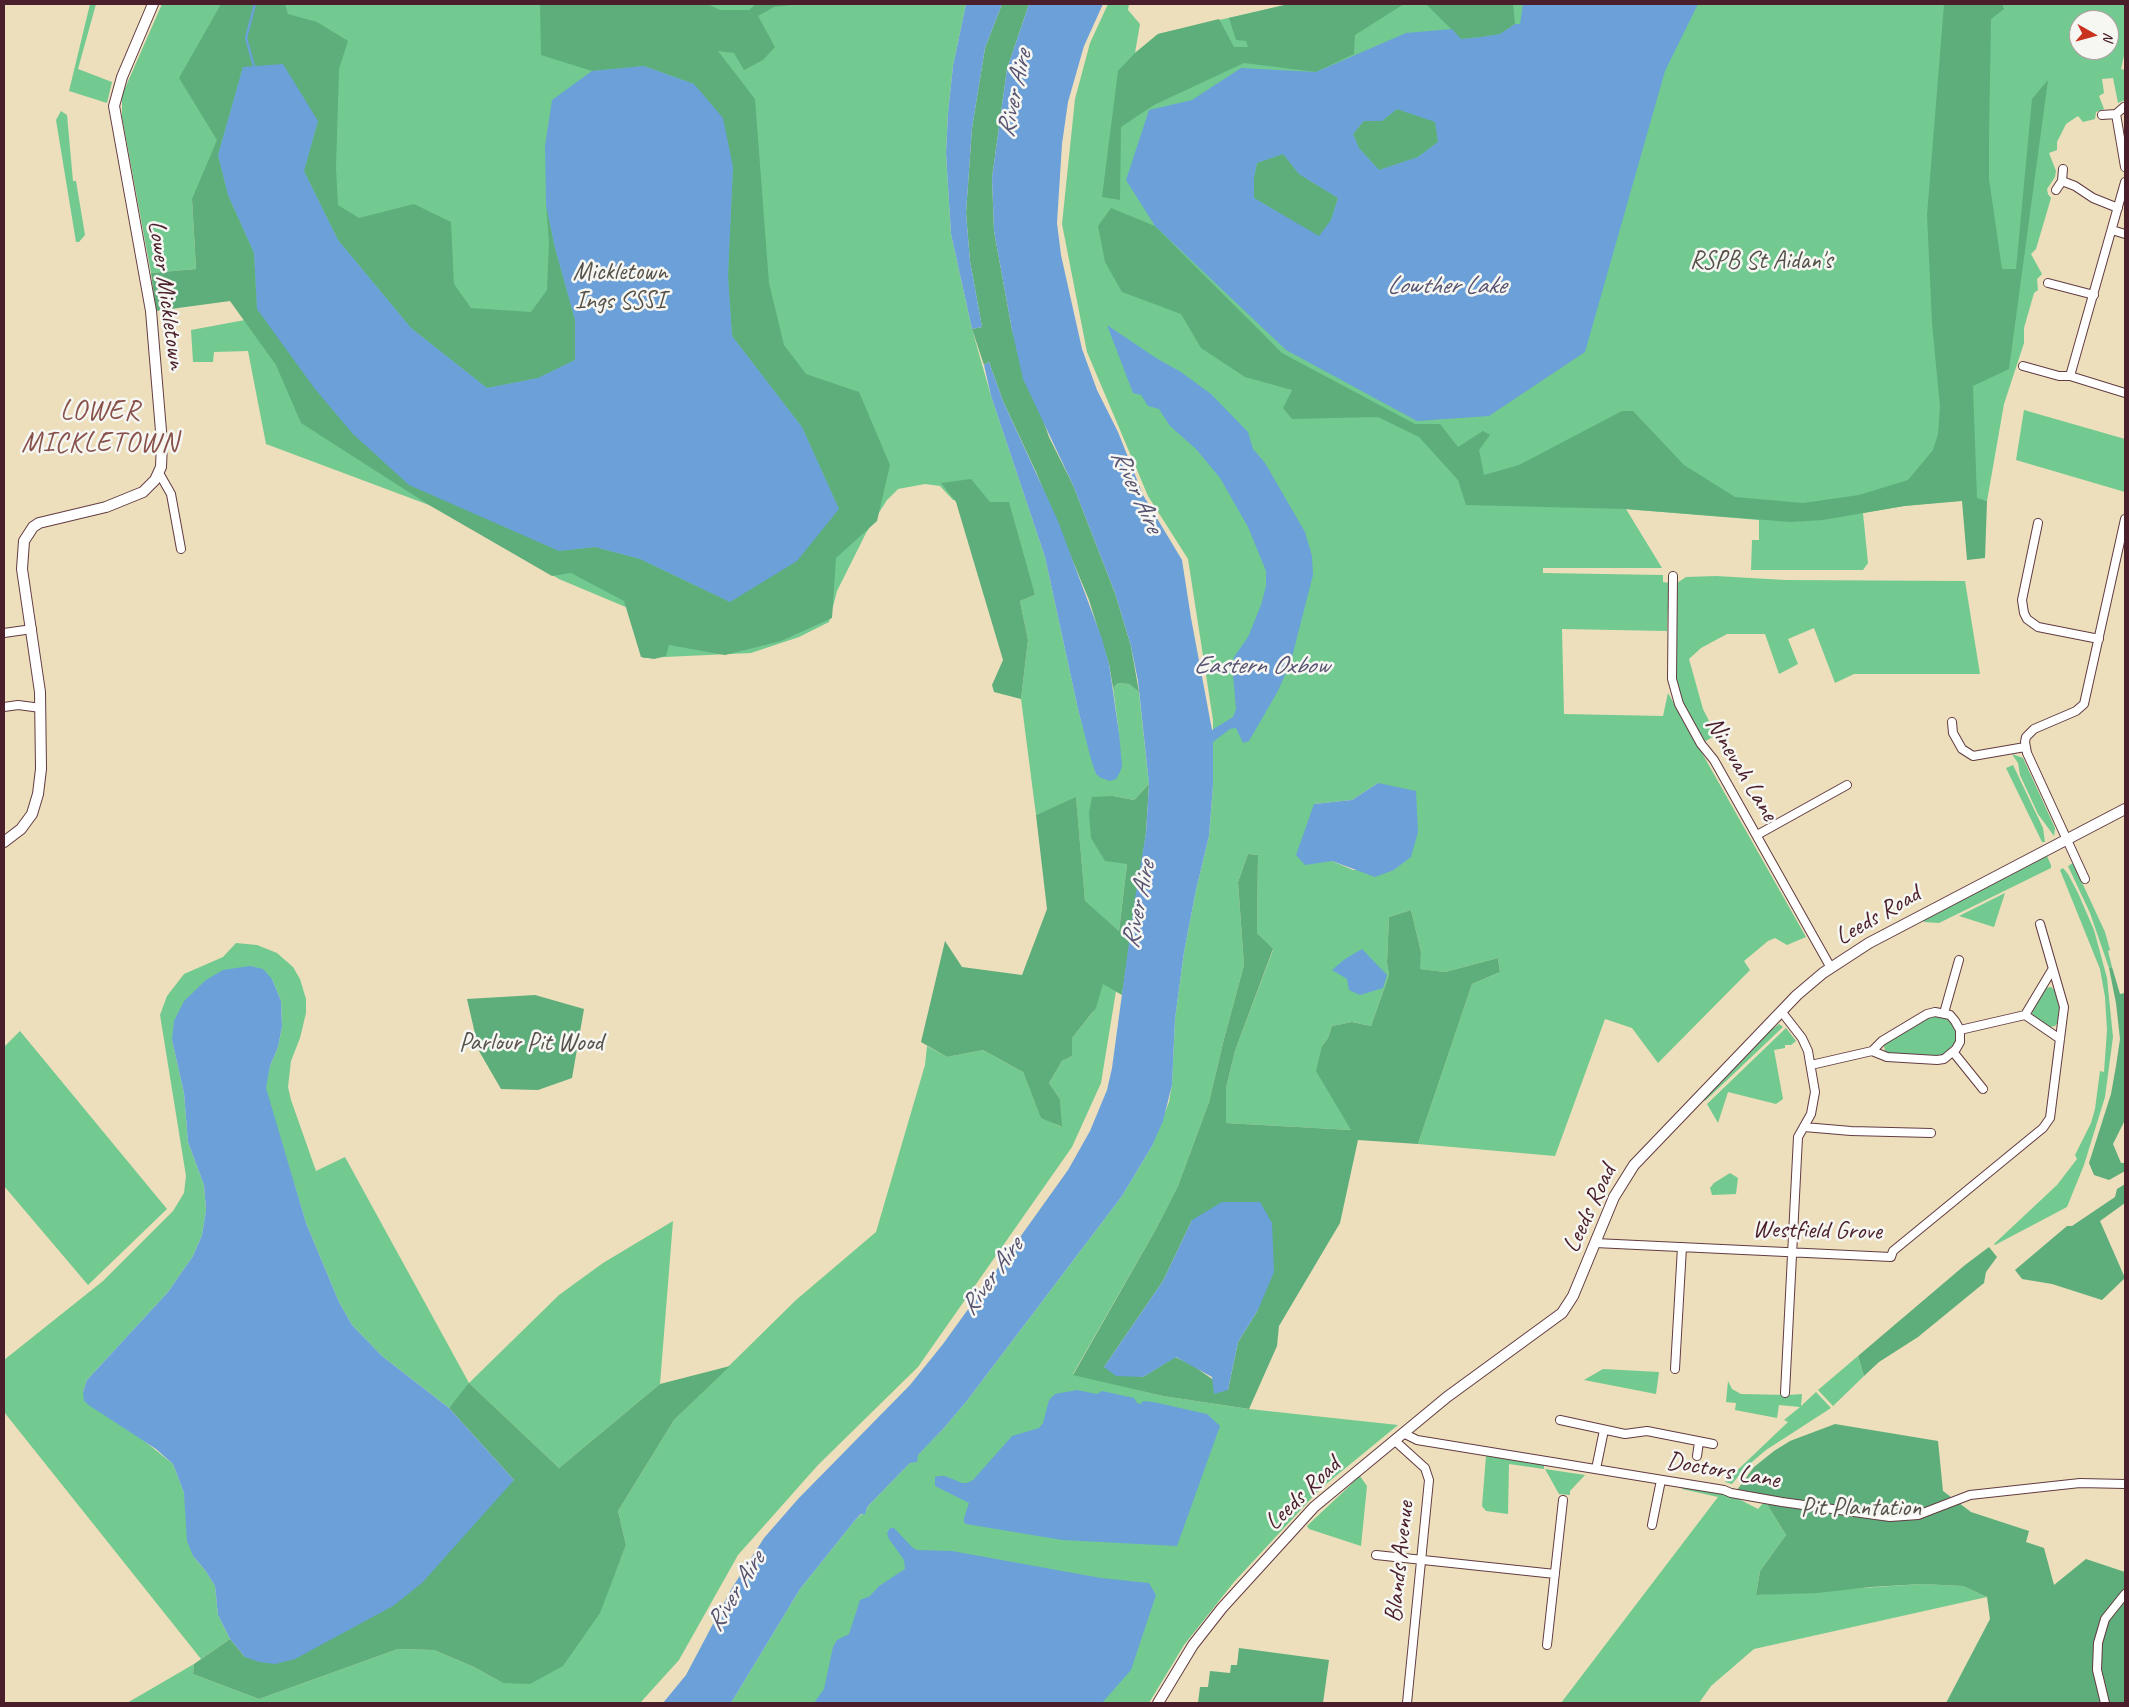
<!DOCTYPE html>
<style>
body{margin:0}
#map{position:relative;width:2129px;height:1707px;overflow:hidden;background:#eddebc;font-family:Caveat,sans-serif}
canvas{display:block}
.frame{position:absolute;inset:0;border:5px solid #4a1f2b;pointer-events:none}
.north{position:absolute;left:2069px;top:10px;width:50px;height:50px;box-sizing:border-box;background:#f6f6f2;border:1px solid #b1a0a2;border-radius:50%;rotate:97deg;font-size:14px;font-weight:700;line-height:20px;text-align:center;color:#4a1f2b}
.north::after{content:'';display:block;margin:auto;width:18px;height:22px;background:#c8321e;clip-path:polygon(50% 0,100% 100%,50% 72%,0 100%)}
</style>
<div id="map">
<canvas width="2129" height="1707"></canvas>
<div class="frame"></div>
<div class="north">N</div>
</div>
<script>
const g = document.querySelector('canvas').getContext('2d');
g.lineJoin = 'round';
function fillPath(path, color) { g.fillStyle = color; g.fill(path, 'evenodd'); }
const shape = rows => new Path2D(rows.map(r => 'M' + r).join(''));
function trace(path, color, width, dash) { g.strokeStyle = color; g.lineWidth = width; g.lineCap = dash ? 'butt' : 'round'; g.setLineDash(dash || []); g.stroke(path); }
function drawText(font, color, halo, rows, align = 'center') {
  g.font = font + ' Caveat,sans-serif'; g.lineWidth = 5; g.setLineDash([]); g.textBaseline = 'middle'; g.strokeStyle = halo; g.fillStyle = color; for (const [text, x, y, turn = 0] of rows) {
    g.save(); g.translate(x, y); g.rotate((+turn || 0) * Math.PI / 180); g.textAlign = isNaN(turn) ? turn : align; if (halo) g.strokeText(text, 0, 0); g.fillText(text, 0, 0); g.restore();
  }
}
fillPath(shape([
 [90,4,96,4,78,69,112,82,107,103,69,91],
 [162,4,966,4,953,66,948,113,946,153,951,234,972,329,991,396,1045,557,1078,709,1096,774,1120,772,1119,733,1113,688,1118,683,1129,684,1139,692,1149,784,1134,800,1113,796,1127,864,1119,931,1085,902,1076,798,1036,815,1021,699,1028,640,1020,601,1035,595,990,502,976,492,953,500,940,486,925,484,898,489,887,500,866,533,837,591,829,622,799,637,751,653,643,658,628,608,559,579,445,511,266,444,248,351,214,352,213,362,193,362,191,330,245,320,192,199,196,269,151,273,122,117,122,95],
 [1108,4,1129,4,1128,10,1140,24,1135,53,1158,34,1289,4,2124,4,2125,51,2121,69,2125,70,2125,100,2118,103,2113,78,2102,79,2104,93,2099,96,2104,109,2096,112,2095,119,2083,122,2078,116,2066,124,2057,142,2057,150,2049,153,2056,171,2055,177,2047,189,2048,194,2051,198,2036,249,2031,254,2042,274,2037,279,2038,290,2034,293,2024,328,2024,343,2004,404,1987,501,1977,499,1904,506,1863,513,1868,563,1863,570,1751,570,1752,540,1759,540,1759,520,1626,509,1662,568,1543,568,1543,573,1663,575,1663,582,1669,583,1667,631,1562,629,1564,714,1663,716,1668,693,1806,937,1787,945,1775,938,1768,941,1744,961,1750,970,1658,1063,1632,1028,1605,1019,1555,1156,1418,1144,1472,984,1500,972,1498,958,1445,972,1419,969,1421,952,1411,910,1389,917,1387,963,1389,975,1371,1026,1352,1022,1332,1026,1328,1038,1322,1046,1351,1130,1226,1123,1226,1088,1235,1051,1273,950,1257,933,1258,855,1248,854,1238,882,1244,965,1224,1039,1209,1102,1178,1186,1156,1229,1073,1374,1163,1396,1249,1409,1398,1425,1320,1489,1234,1582,1184,1645,1149,1703,731,1703,800,1589,856,1519,867,1510,868,1506,943,1429,966,1402,1122,1196,1152,1146,1169,1102,1172,1084,1175,1019,1184,952,1196,890,1209,836,1213,785,1213,720,1188,559,1148,496,1087,352,1062,224,1075,99,1090,43],
 [2079,20,2109,20,2109,50,2079,50],
 [1378,783,1411,856,1394,870,1353,870,1332,861,1314,804,1352,800],
 [61,111,67,115,73,181,76,181,85,235,79,242,76,242,56,120],
 [2024,410,2125,439,2125,492,2016,460],
 [1716,576,1785,580,1965,581,1980,674,1854,674,1835,683,1814,628,1788,639,1798,664,1779,674,1765,634,1727,634,1701,648,1689,659,1703,709,1716,735,1704,742,1685,710,1674,677,1677,583,1686,577],
 [2012,754,2023,758,2055,828,2054,836,2038,814,2020,775,2018,763],
 [2013,765,2043,828,2045,842,2042,842,2006,768],
 [2047,856,2051,865,2051,868,1939,923,1924,922,1923,920],
 [2073,863,2105,932,2110,950,2108,951,2112,967,2109,968,2090,913,2068,866],
 [2063,868,2068,874,2078,893,2094,930,2107,978,2113,1037,2105,1097,2084,1165,2067,1207,1995,1245,1994,1244,2057,1185,2077,1159,2075,1155,2091,1123,2095,1109,2100,1071,2104,1072,2107,1030,2105,997,2100,969,2060,870],
 [2005,893,1994,927,1959,916],
 [236,943,257,945,277,953,293,967,300,979,306,999,306,1013,300,1038,291,1061,288,1087,291,1100,316,1171,345,1157,469,1383,559,1295,603,1263,673,1221,660,1384,559,1468,470,1384,449,1408,382,1356,352,1325,339,1302,306,1223,265,1088,270,1066,278,1047,282,1027,281,1001,272,979,172,1040,184,1093,188,1142,204,1185,206,1210,202,1235,193,1256,168,1292,87,1380,83,1392,173,1464,184,1493,193,1556,205,1570,215,1586,218,1615,230,1639,201,1659,4,1412,4,1360,103,1281,173,1211,184,1193,186,1176,160,1015,167,996,184,974,223,957],
 [1103,983,1116,991,1101,1083,1072,1147,918,1367,818,1465,738,1555,679,1660,640,1703,127,1703,194,1664,193,1674,259,1699,398,1649,434,1650,474,1667,503,1683,615,1573,626,1545,618,1511,674,1420,796,1300,876,1232,925,1065,927,1046,947,1057,983,1050,1023,1072,1041,1117,1061,1127,1060,1099,1049,1083,1062,1061,1072,1056,1072,1038,1093,1012],
 [2051,987,2056,991,2060,1007,2059,1021,2055,1026,2050,1027,2034,1017,2032,1013,2032,1009,2045,988],
 [1935,1015,1947,1017,1956,1027,1957,1040,1954,1046,1944,1055,1938,1056,1888,1053,1885,1051,1884,1046,1886,1043,1928,1016],
 [1779,1024,1783,1027,1705,1101,1704,1099,1771,1030],
 [1786,1028,1796,1041,1791,1045,1785,1045,1785,1048,1774,1050,1783,1099,1776,1104,1728,1092,1718,1123,1707,1104],
 [20,1031,167,1209,88,1285,4,1186,4,1047],
 [1730,1173,1738,1178,1736,1194,1712,1195,1710,1188,1714,1183],
 [1858,1356,1864,1376,1833,1406,1818,1390],
 [1603,1369,1659,1372,1656,1394,1584,1380],
 [1728,1381,1732,1389,1741,1394,1789,1395,1802,1394,1801,1406,1816,1392,1831,1408,1766,1450,1746,1467,1732,1484,1725,1482,1788,1422,1784,1420,1800,1407,1779,1405,1777,1418,1735,1410,1736,1403,1726,1402],
 [1486,1456,1544,1465,1544,1469,1509,1464,1508,1514,1486,1511,1482,1506],
 [1545,1469,1585,1475,1570,1491,1570,1495,1559,1494],
 [1360,1476,1367,1486,1361,1546,1309,1529,1307,1526],
 [1684,1486,1731,1495,1758,1509,1765,1501,1786,1535,1760,1571,1756,1595,1922,1584,1963,1586,1987,1597,1754,1649,1711,1686,1699,1703,1561,1703,1718,1497,1682,1489]
]), '#72ca91');
fillPath(shape([
 [221,4,285,4,288,14,317,22,348,41,339,69,336,168,338,205,359,218,414,204,451,222,454,284,471,308,531,312,547,290,549,242,546,205,555,248,575,320,575,360,538,378,487,388,411,328,338,240,304,171,318,121,243,67,218,155,228,195,254,253,257,309,559,551,595,547,640,559,730,602,839,509,802,427,732,336,728,275,733,167,694,84,644,66,592,71,541,55,540,4,708,4,720,10,749,10,756,4,830,4,829,5,797,4,774,7,758,16,775,47,763,60,744,70,734,53,718,51,755,99,769,283,784,345,806,374,859,392,890,465,877,521,836,558,832,618,781,641,725,655,669,645,666,656,654,659,641,657,624,601,571,573,552,576,429,505,301,423,276,365,230,301,156,311,151,273,196,269,192,199,217,140,179,78],
 [1002,4,1029,4,1007,69,992,178,994,231,1012,330,1049,437,1073,485,1115,593,1131,646,1139,692,1129,684,1118,683,1113,688,1109,664,1089,600,1036,472,1003,401,989,362,984,365,972,329,982,327,970,261,966,213,972,128,985,48],
 [1289,4,1404,4,1355,35,1354,54,1316,72,1244,63,1154,105,1121,127,1120,200,1102,197,1118,71,1135,53,1158,34,1219,19,1234,47,1248,47,1246,41,1236,40,1229,18],
 [1426,4,1513,4,1515,24,1500,34,1482,37,1461,39],
 [1944,4,2002,4,2004,9,1991,19,1989,139,1989,179,2002,269,2016,269,2032,99,2048,80,2009,369,1973,386,1977,498,1987,501,1985,558,1967,560,1962,501,1904,506,1823,520,1791,522,1625,509,1466,505,1458,480,1419,437,1378,417,1292,419,1283,408,1292,390,1245,377,1201,348,1181,314,1122,292,1105,262,1098,226,1111,208,1155,226,1282,353,1415,424,1440,424,1458,447,1483,431,1490,435,1479,450,1484,475,1519,465,1622,411,1633,411,1684,465,1735,497,1803,503,1859,495,1908,480,1933,450,1938,434,1940,407,1932,323,1927,215],
 [1397,109,1436,122,1438,142,1418,157,1379,170,1359,148,1353,134,1364,121,1382,121],
 [1283,154,1299,174,1338,198,1331,220,1319,237,1254,198,1254,178,1257,163],
 [971,479,990,502,1009,502,1035,595,1020,601,1028,640,1021,699,994,692,992,685,1003,660,956,502,941,483],
 [1149,784,1146,833,1122,995,1103,984,1096,1008,1072,1038,1072,1056,1062,1061,1049,1083,1060,1099,1062,1127,1041,1118,1023,1072,983,1050,947,1057,921,1042,945,941,962,967,1022,975,1047,909,1036,815,1076,797,1085,901,1119,931,1127,864,1105,861,1091,838,1089,813,1092,797,1113,796,1134,800],
 [1248,854,1258,855,1257,933,1273,949,1235,1051,1226,1088,1226,1123,1351,1130,1316,1071,1322,1046,1328,1038,1332,1026,1352,1022,1371,1026,1389,975,1387,963,1389,917,1411,910,1421,952,1420,969,1445,972,1498,958,1500,972,1472,984,1418,1144,1358,1140,1340,1223,1279,1326,1277,1346,1249,1409,1163,1396,1073,1375,1156,1229,1178,1186,1209,1102,1224,1039,1244,965,1238,882],
 [1192,1220,1258,1310,1238,1342,1228,1390,1192,1365,1175,1357,1143,1377,1104,1367,1163,1281],
 [2112,967,2120,994,2125,993,2125,1120,2113,1144,2121,1163,2125,1163,2125,1171,2109,1180,2094,1175,2089,1163,2111,1094,2116,1066,2120,1039,2116,1003,2109,968],
 [535,995,584,1009,572,1078,538,1090,501,1089,479,1051,467,999],
 [2125,1184,2125,1203,2100,1221,2125,1278,2102,1300,2052,1284,2022,1279,2015,1270,2067,1226,2072,1226,2115,1197,2117,1189],
 [1989,1247,1997,1257,1986,1272,1984,1283,1918,1337,1879,1362,1864,1376,1858,1356,1965,1265],
 [730,1366,674,1420,618,1511,626,1545,600,1613,563,1666,530,1684,503,1683,474,1667,434,1650,398,1649,259,1699,193,1674,194,1664,230,1639,245,1657,514,1480,449,1408,469,1383,559,1468,660,1384],
 [1835,1424,1938,1441,1943,1491,1971,1512,2029,1531,2026,1542,2044,1548,2054,1585,2086,1559,2125,1572,2125,1703,1946,1703,1990,1619,1987,1597,1963,1586,1922,1584,1871,1587,1817,1593,1756,1595,1760,1571,1786,1535,1765,1501,1770,1497,1737,1490,1754,1467,1774,1451,1790,1441],
 [1239,1648,1329,1660,1323,1703,1198,1703,1200,1687,1208,1687,1210,1671,1230,1673,1231,1665,1237,1665]
]), '#5dae7b');
fillPath(shape([
 [966,4,1002,4,985,48,972,128,966,213,970,261,982,327,972,329,951,234,946,153,948,113,953,66],
 [1029,4,1103,4,1084,46,1068,102,1062,144,1057,223,1061,255,1082,349,1097,390,1118,432,1143,495,1182,560,1191,618,1212,730,1233,717,1236,709,1233,675,1234,657,1248,637,1261,605,1266,586,1266,571,1248,527,1220,478,1196,449,1170,426,1159,409,1148,406,1141,395,1133,393,1107,325,1156,358,1181,372,1211,394,1248,432,1253,449,1265,463,1305,532,1312,556,1313,575,1291,661,1278,691,1249,741,1243,743,1236,728,1230,729,1213,742,1213,785,1209,836,1196,890,1184,952,1175,1019,1172,1085,1163,1121,1152,1146,1122,1196,966,1402,943,1429,918,1455,917,1462,910,1463,868,1506,865,1514,861,1514,856,1519,800,1589,731,1703,663,1703,686,1675,732,1588,764,1538,798,1499,910,1385,943,1344,1018,1240,1068,1170,1090,1131,1107,1090,1112,1068,1135,898,1146,833,1149,784,1138,681,1131,646,1115,593,1073,485,1023,379,1012,330,994,231,992,178,1007,69],
 [1523,4,1698,4,1665,71,1585,352,1489,416,1417,421,1286,350,1155,226,1126,180,1149,110,1192,100,1241,68,1316,72,1406,33,1452,29,1461,39,1482,37,1500,34,1515,24,1520,24],
 [1397,109,1435,122,1438,142,1418,157,1379,170,1359,148,1353,134,1364,121,1382,121],
 [1283,154,1299,174,1338,198,1331,220,1319,236,1254,198,1254,178,1257,163],
 [283,64,318,121,304,171,338,240,411,328,487,388,538,378,575,360,575,320,555,248,546,205,545,146,552,100,592,71,644,66,694,84,723,118,733,167,728,275,732,336,802,427,839,509,797,561,730,602,640,559,595,547,559,551,409,485,353,434,315,389,257,309,254,253,228,195,218,155,243,67],
 [989,362,1003,401,1058,521,1102,639,1109,664,1119,733,1122,766,1120,772,1116,779,1110,781,1101,778,1096,774,1092,763,1078,709,1045,557,991,396,984,365],
 [1378,783,1416,791,1418,832,1411,857,1394,870,1375,877,1332,861,1305,865,1296,855,1314,804,1352,800],
 [1362,949,1387,975,1383,988,1360,995,1349,990,1347,979,1332,970,1345,959],
 [250,966,263,969,272,979,281,1001,282,1027,278,1047,270,1066,266,1088,306,1223,339,1302,352,1325,382,1356,449,1408,514,1480,422,1583,393,1606,295,1659,275,1664,259,1662,245,1657,230,1639,218,1615,215,1586,205,1570,193,1556,187,1541,184,1493,173,1464,156,1449,90,1406,84,1401,83,1392,87,1380,168,1292,193,1256,202,1235,206,1210,204,1185,188,1142,184,1093,172,1040,174,1021,184,1001,206,980,223,970],
 [1222,1202,1260,1202,1272,1223,1274,1272,1258,1310,1238,1342,1228,1390,1214,1394,1212,1377,1176,1357,1143,1377,1116,1376,1104,1367,1163,1281,1192,1220],
 [1077,1390,1097,1394,1102,1391,1134,1398,1137,1403,1141,1404,1143,1401,1153,1402,1207,1414,1220,1426,1177,1546,1062,1540,966,1524,964,1522,964,1518,969,1503,935,1486,935,1477,939,1476,945,1476,962,1483,967,1483,973,1480,1012,1436,1039,1428,1043,1423,1049,1400,1055,1394],
 [890,1528,894,1528,913,1548,918,1550,952,1551,1101,1578,1149,1583,1156,1595,1131,1670,1102,1703,814,1703,824,1689,833,1647,837,1640,849,1634,860,1600,870,1596,879,1586,905,1569,904,1560,889,1539,887,1533]
]), '#6ba1d8');
trace(shape([
 [254,66,246,38,255,4]
]), '#6ba1d8', 2.5);
const minor = shape([
 [2116,114,2125,167],
 [2102,115,2116,114,2124,107],
 [2062,181,2075,186,2093,198,2118,208],
 [2056,190,2062,181,2063,169],
 [2112,230,2125,234],
 [2048,283,2094,295],
 [2023,366,2059,376,2070,376,2125,393],
 [2070,376,2125,182],
 [159,473,171,494,181,549],
 [2038,523,2022,600,2024,613,2027,619,2038,627,2099,639],
 [1673,576,1672,679,1679,704,1701,744,1714,760,1831,968],
 [4,633,32,629],
 [4,707,18,705,41,708],
 [1952,722,1953,733,1962,749,1973,756,2025,747],
 [1757,835,1847,785],
 [2085,879,2027,753,2025,742,2026,737,2034,729,2076,711,2084,704,2125,519],
 [1781,1011,1802,1038,1808,1051,1815,1092,1811,1114,1798,1137,1785,1393],
 [1944,1013,1959,960],
 [2025,1015,2052,970],
 [1960,1030,2025,1015,2060,1039],
 [1954,1053,1983,1089],
 [1811,1065,1872,1051,1882,1041,1927,1014,1935,1012,1950,1015,1955,1021,1960,1030,1960,1042,1956,1049,1944,1059,1937,1060,1887,1057,1872,1051],
 [1804,1127,1851,1131,1931,1133],
 [1595,1243,1891,1257,1893,1251,2043,1128,2050,1118,2064,1007,2040,924],
 [1675,1369,1682,1247],
 [1560,1420,1625,1434,1647,1431,1713,1444],
 [1403,1433,1417,1440,1724,1490,1731,1493,1782,1502,1890,1517,1918,1515,1970,1495,2080,1483,2125,1484],
 [1394,1440,1425,1468,1429,1480,1407,1703],
 [1697,1456,1699,1442],
 [1596,1469,1604,1430],
 [1652,1525,1661,1480],
 [1376,1555,1555,1574],
 [1547,1645,1563,1500],
 [2105,1703,2097,1670,2098,1643,2105,1619,2125,1594]
]);
const tertiary = shape([
 [4,842,21,829,32,814,38,794,41,769,40,692,22,569,24,541,33,527,39,523,106,507,143,492,155,480,161,467,162,443,151,311,114,106,122,77,153,4],
 [1158,1703,1193,1645,1222,1608,1314,1507,1447,1397,1562,1313,1573,1296,1614,1197,1634,1165,1797,995,1823,973,1869,943,2125,809]
]);
trace(minor, '#623c41', 10);
trace(tertiary, '#623c41', 12);
trace(minor, '#fff', 8);
trace(tertiary, '#fff', 10);
drawText('25px', '#56524a', '#f6f6f2', [
 ["RSPB St Aidan's",1761,261],
 ["Mickletown",620,272],
 ["Ings SSSI",620,301],
 ["Parlour Pit Wood",531,1043],
 ["Pit Plantation",1861,1508]
]);
drawText('25px', '#4a1f2b', '#f6f6f2', [
 ["Lower Mickletown",166,295,82],
 ["Ninevah Lane",1741,769,59],
 ["Leeds Road",1878,916,-30],
 ["Leeds Road",1590,1209,-65],
 ["Westfield Grove",1817,1231,1],
 ["Doctors Lane",1723,1471,10],
 ["Leeds Road",1303,1494,-44],
 ["Blands Avenue",1400,1562,-84]
]);
drawText('italic 26px', '#575370', '#f6f6f2', [
 ["River Aire",1015,94,-78],
 ["Lowther Lake",1446,286],
 ["River Aire",1136,491,65],
 ["Eastern Oxbow",1261,666],
 ["River Aire",1139,905,-79],
 ["River Aire",992,1277,-54],
 ["River Aire",736,1592,-58]
]);
g.letterSpacing = '1px';
drawText('28px', '#88524b', '#f6f6f2', [
 ["LOWER",100,412],
 ["MICKLETOWN",100,444]
]);
g.letterSpacing = '0px';
</script>
